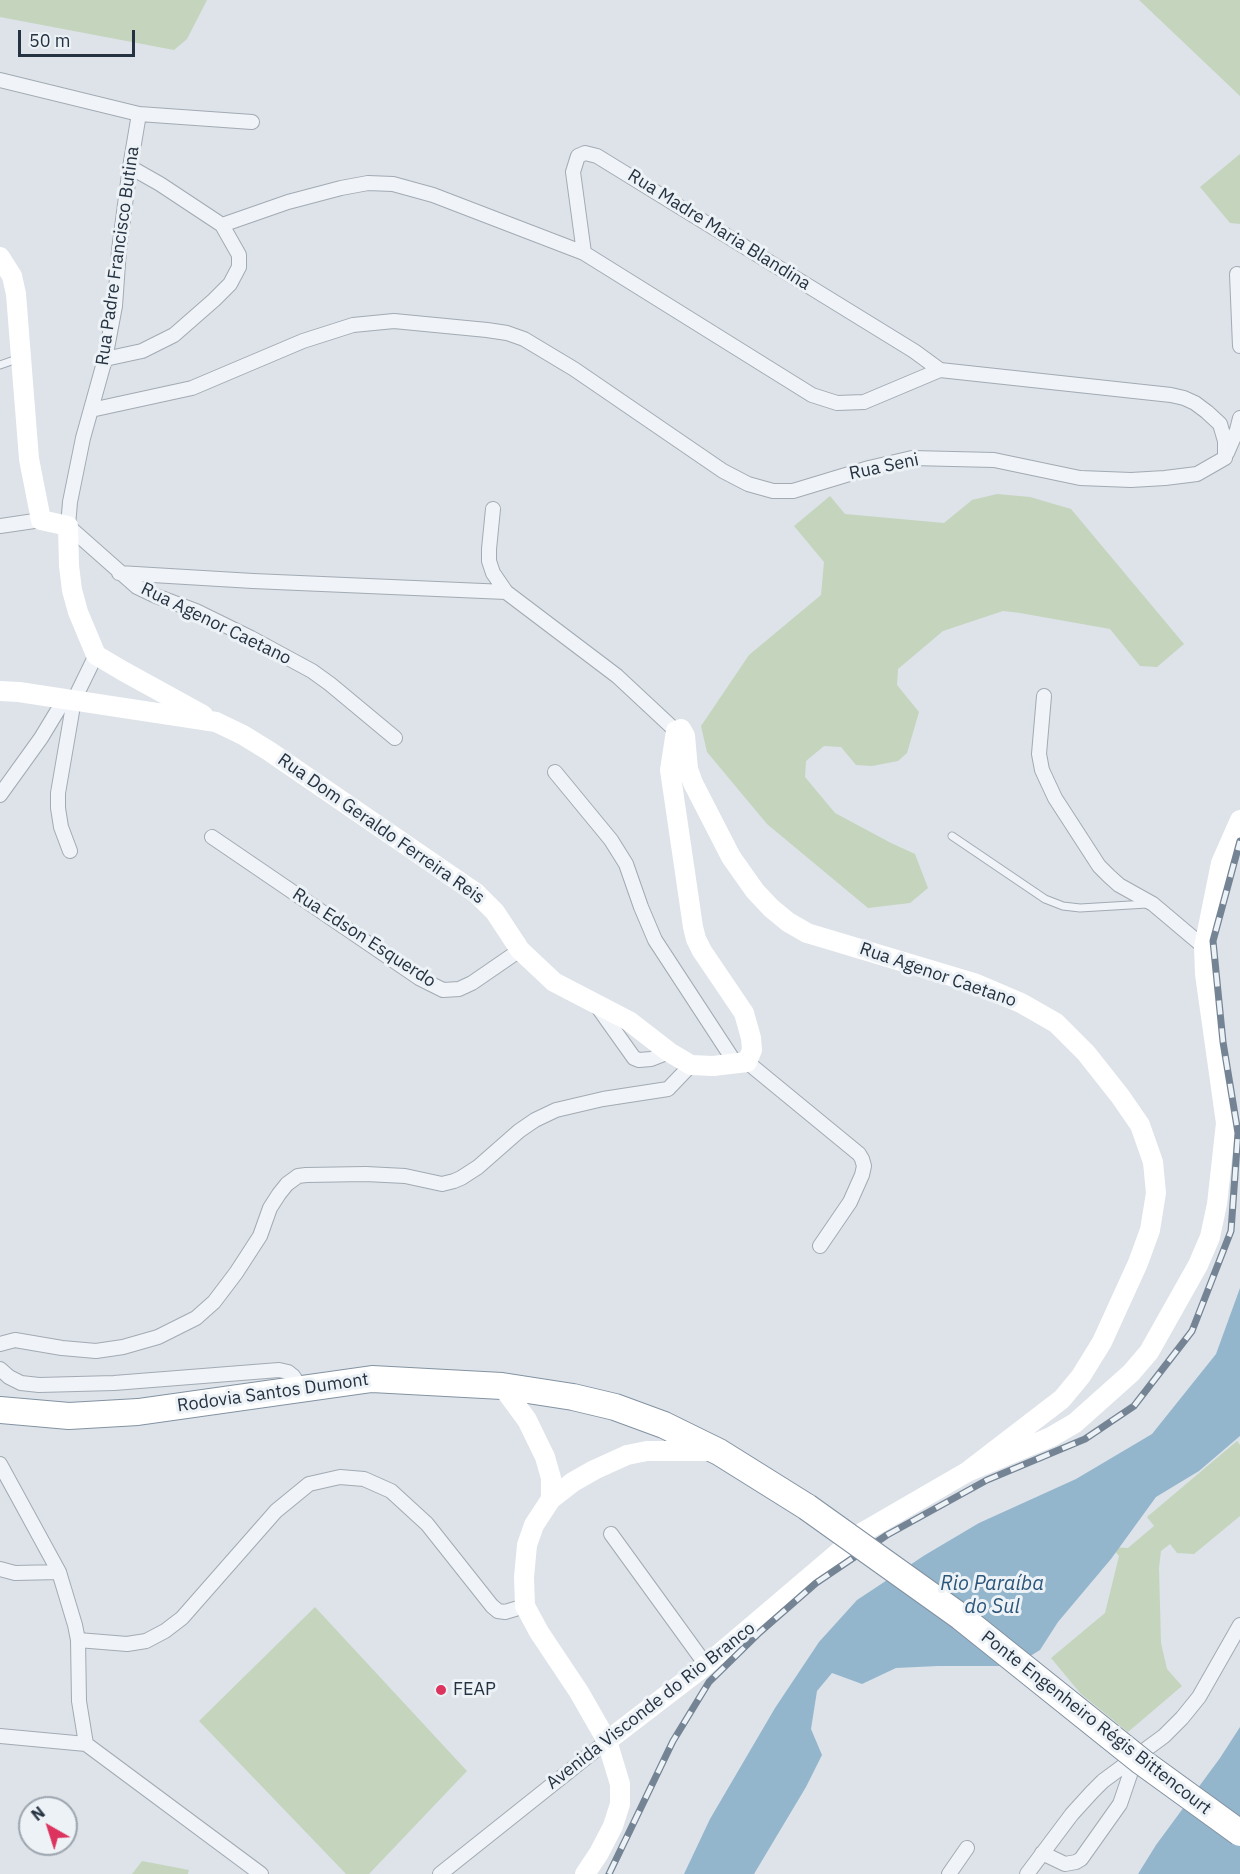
<!DOCTYPE html>
<meta charset="utf-8">
<style>
body{margin:0}
#map{position:relative;width:1240px;height:1874px;overflow:hidden;background:#dde3e9;font-family:"IBM Plex Sans",sans-serif}
canvas{display:block}
.north{position:absolute;left:18px;top:1796px;width:60px;height:60px;box-sizing:border-box;background:#edf2f6;border:2px solid #9da5ae;border-radius:50%;rotate:321deg;font-size:16px;font-weight:700;line-height:24px;text-align:center;color:#253241}
.north::after{content:'';display:block;margin:auto;width:21px;height:27px;background:#dc345f;clip-path:polygon(50% 0,100% 100%,50% 72%,0 100%)}
.scale{position:absolute;left:18px;top:30px;width:117px;height:27px;box-sizing:border-box;border:3px solid #253241;border-top:0;padding-left:8px;font-size:18px;line-height:21px;white-space:nowrap;color:#253241;-webkit-text-stroke:4px #edf2f6;paint-order:stroke}
</style>
<div id="map">
<canvas width="1240" height="1874"></canvas>
<div class="north">N</div>
<div class="scale">50 m</div>
</div>
<script>
const g = document.querySelector('canvas').getContext('2d');
g.lineJoin = 'round';
function fillPath(path, color) { g.fillStyle = color; g.fill(path, 'evenodd'); }
const shape = rows => new Path2D(rows.map(r => 'M' + r).join(''));
function trace(path, color, width, dash) { g.strokeStyle = color; g.lineWidth = width; g.lineCap = dash ? 'butt' : 'round'; g.setLineDash(dash || []); g.stroke(path); }
function drawText(font, color, halo, rows, align = 'center') {
  g.font = font + ' "IBM Plex Sans",sans-serif'; g.lineWidth = 6; g.setLineDash([]); g.textBaseline = 'middle'; g.strokeStyle = halo; g.fillStyle = color; for (const [text, x, y, turn = 0] of rows) {
    g.save(); g.translate(x, y); g.rotate((+turn || 0) * Math.PI / 180); g.textAlign = isNaN(turn) ? turn : align; if (halo) g.strokeText(text, 0, 0); g.fillText(text, 0, 0); g.restore();
  }
}
fillPath(shape([
 [0,0,207,0,187,39,174,50,0,17],
 [1139,0,1240,0,1240,96],
 [1240,154,1240,224,1230,223,1200,187],
 [997,494,1030,497,1071,509,1184,644,1157,667,1140,666,1110,629,1020,613,1003,611,943,631,898,669,897,685,919,712,907,753,898,761,872,766,856,765,841,747,824,746,806,761,805,777,835,813,891,843,915,854,928,888,910,903,868,908,767,824,707,752,701,726,749,655,821,595,824,562,794,526,830,496,845,514,944,523,972,500],
 [1237,1441,1240,1445,1240,1516,1194,1554,1177,1553,1170,1544,1161,1551,1159,1568,1161,1643,1167,1669,1182,1686,1128,1732,1081,1694,1051,1658,1105,1613,1119,1556,1111,1547,1128,1548,1154,1526,1147,1517],
 [315,1607,467,1771,369,1874,346,1874,199,1721],
 [142,1861,189,1870,188,1874,132,1874]
]), '#c5d4bd');
fillPath(shape([
 [1240,1288,1240,1436,1199,1471,1156,1497,1111,1559,1058,1622,1040,1650,1014,1666,938,1666,896,1668,862,1684,832,1673,817,1691,811,1729,822,1755,806,1787,754,1874,684,1874,710,1819,775,1708,819,1642,857,1600,925,1555,979,1523,1076,1479,1152,1434,1216,1354],
 [1240,1727,1240,1874,1138,1874,1156,1845,1220,1758]
]), '#94b6cd');
const lane = shape([
 [0,365,20,358],
 [952,836,1045,899,1063,906,1080,908,1147,904]
]);
const street = shape([
 [0,80,139,114,252,122],
 [139,114,130,167,119,250,115,306,105,359,83,438,70,502,68,526,137,587,156,596,196,611,251,638,312,671,330,684,395,738],
 [222,225,288,202,341,188,368,183,393,184,433,195,584,253,812,395,837,403,864,402,940,370],
 [584,253,573,172,578,156,585,153,597,156,610,164,914,351,940,370,1171,395,1184,398,1195,403,1207,412,1220,424,1225,441,1225,458],
 [1237,274,1240,346],
 [105,359,142,351,174,335,214,300,230,284,239,267,239,255,222,225,160,184,130,167],
 [91,410,192,388,303,341,353,325,394,321,487,330,507,333,524,339,574,369,723,471,748,484,773,491,793,491,869,468,912,458,994,460,1080,478,1131,480,1165,478,1197,474,1225,458],
 [1227,453,1237,430,1240,418],
 [493,509,489,549,489,561,493,573,506,592,617,676,676,731],
 [0,526,41,520],
 [119,573,253,581,506,592],
 [1044,696,1039,754,1042,770,1055,798,1099,866,1109,876,1119,885,1153,904,1204,947],
 [555,772,611,840,626,864,641,907,655,940,736,1064],
 [0,795,41,738,64,700],
 [212,837,419,978,443,990,459,989,472,983,520,950],
 [70,851,61,827,58,808,58,793,74,700,96,655],
 [597,1006,634,1058,639,1060,651,1059,669,1052],
 [747,1062,859,1154,862,1159,864,1166,862,1175,850,1202,820,1246],
 [0,1344,15,1340,62,1348,96,1351,123,1347,158,1337,196,1318,214,1302,236,1273,260,1236,270,1208,279,1194,287,1184,298,1176,306,1175,366,1174,405,1176,442,1184,454,1181,461,1178,478,1167,519,1131,535,1120,556,1110,603,1099,668,1089,691,1065],
 [0,1369,9,1377,21,1383,39,1385,114,1383,279,1370,288,1372,293,1376,301,1388],
 [0,1464,59,1572,75,1625,78,1640,79,1701,86,1744,261,1874],
 [611,1534,706,1665],
 [0,1569,15,1573,59,1572],
 [78,1640,127,1644,146,1641,165,1631,182,1618,276,1511,309,1484,340,1477,364,1479,391,1491,427,1524,492,1606,498,1611,505,1612,525,1606],
 [0,1736,86,1744],
 [1042,1853,1065,1864,1076,1862,1081,1859,1120,1804,1136,1757],
 [440,1874,607,1741],
 [949,1874,967,1848],
 [1027,1874,1072,1814,1092,1792,1103,1781,1164,1736,1182,1718,1199,1697,1240,1625]
]);
const highway = shape([
 [0,1410,69,1416,138,1412,372,1379,502,1386,573,1397,615,1407,664,1425,719,1452,807,1507]
]);
trace(lane, '#a2aab3', 9);
trace(street, '#a2aab3', 16);
trace(highway, '#8392a1', 28);
trace(lane, '#f0f3f7', 7);
trace(street, '#f0f3f7', 14);
trace(shape([
 [0,257,12,276,16,294,29,459,41,520,68,526,69,566,72,590,78,612,96,655,123,671,203,715],
 [0,691,19,692,216,722,243,735,269,751,476,893,495,912,520,950,554,982,629,1021,669,1052,691,1065,713,1066,747,1062,752,1050,751,1038,744,1013,702,951,696,939,693,927,670,770,676,731,681,729,685,736,688,769,693,783,731,857,755,891,771,908,788,922,807,933,974,983,1021,1003,1056,1023,1086,1053,1120,1096,1140,1125,1153,1162,1156,1193,1150,1230,1138,1263,1102,1342,1081,1376,1062,1399,967,1472],
 [502,1386,527,1420,545,1457,551,1478,551,1499],
 [607,1741,706,1665,860,1534,967,1472,1051,1437,1075,1423,1131,1373,1149,1352,1198,1265,1210,1237,1217,1204,1226,1123,1205,974,1204,947,1221,863,1240,820],
 [585,1874,599,1853,613,1826,620,1804,620,1784,607,1741,579,1692,539,1632,525,1606,524,1577,527,1545,534,1525,551,1499,573,1482,594,1470,627,1455,647,1451,713,1451]
]), '#fff', 20);
trace(highway, '#fff', 26);
const rail = shape([
 [609,1874,673,1741,709,1682,760,1632,816,1583,887,1535,987,1480,1085,1439,1134,1406,1192,1331,1231,1231,1238,1133,1223,1042,1213,941,1240,841]
]);
trace(rail, '#758494', 7);
trace(rail, '#edf2f6', 4.5, [14]);
const highwayBridge = shape([
 [807,1507,961,1617,1142,1762,1240,1833]
]);
trace(highwayBridge, '#8392a1', 28, []);
trace(highwayBridge, '#fff', 26);
for (const [x, y, r, color] of [
 [441,1690,6,"#dc345f"]
]) { const dot = new Path2D(); dot.arc(x, y, r, 0, 2 * Math.PI); g.fillStyle = color; g.fill(dot); trace(dot, '#edf2f6', 2); }
drawText('18px', '#253241', '#edf2f6', [
 ["Rua Madre Maria Blandina",719,230,32],
 ["Rua Padre Francisco Butina",118,256,-82],
 ["Rua Seni",884,467,-12],
 ["Rua Agenor Caetano",216,624,26],
 ["Rua Dom Geraldo Ferreira Reis",381,829,35],
 ["Rua Edson Esquerdo",364,938,33],
 ["Rua Agenor Caetano",938,975,19],
 ["Rodovia Santos Dumont",273,1393,-8],
 ["Avenida Visconde do Rio Branco",651,1706,-38],
 ["Ponte Engenheiro Régis Bittencourt",1096,1723,38]
]);
drawText('18px', '#253241', '#edf2f6', [
 ["FEAP",453,1690]
], 'left');
drawText('italic 20px', '#2b5679', '#edf2f6', [
 ["Rio Paraíba",992,1584],
 ["do Sul",992,1607]
]);
</script>
